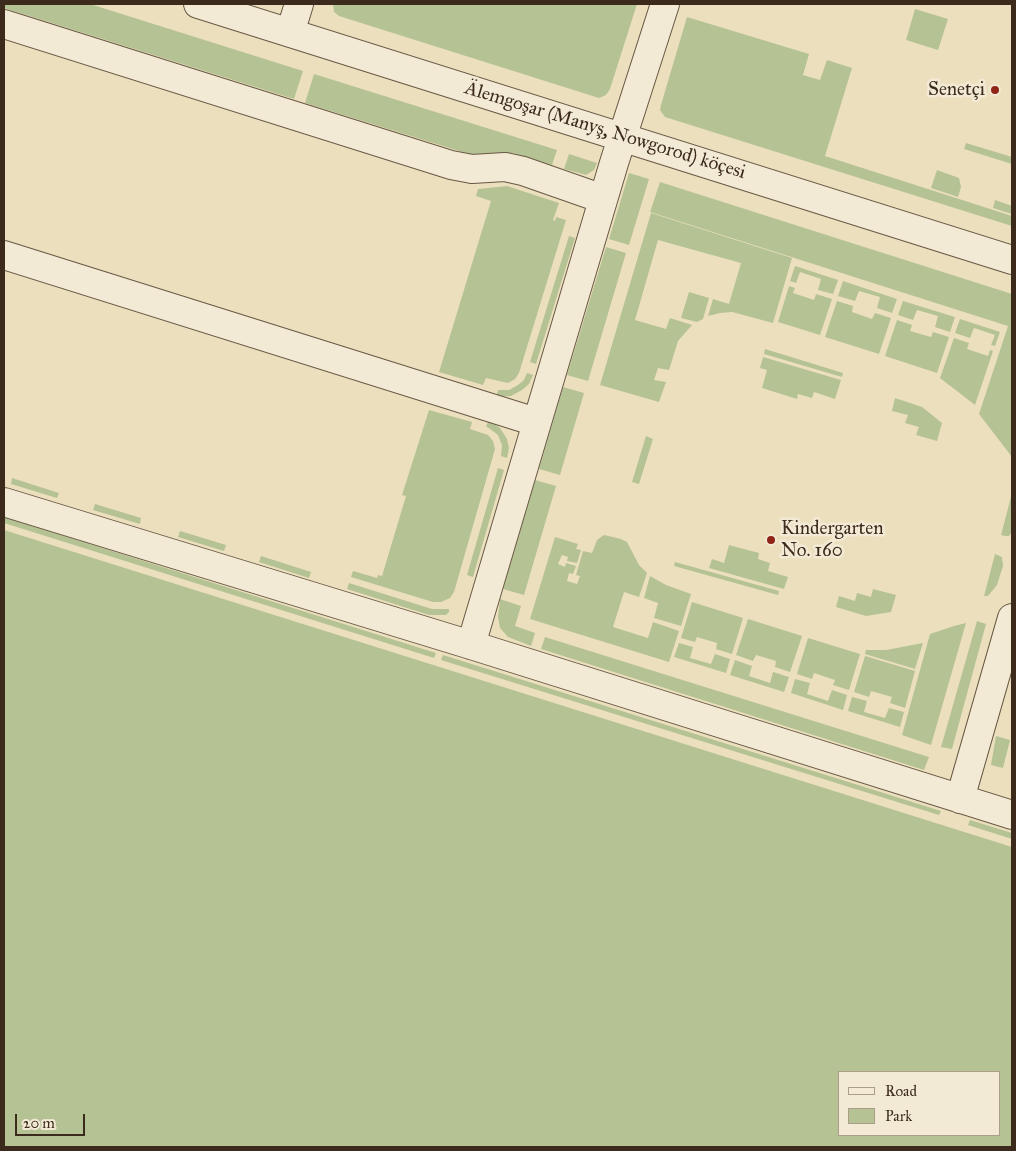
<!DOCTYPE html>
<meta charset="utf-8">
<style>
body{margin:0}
#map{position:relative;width:1016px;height:1151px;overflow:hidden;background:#ecdfbe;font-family:"IM FELL Great Primer",serif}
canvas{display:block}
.frame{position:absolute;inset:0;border:5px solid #3c2b1c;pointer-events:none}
.legend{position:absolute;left:838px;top:1071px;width:162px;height:65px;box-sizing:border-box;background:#f3ead5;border:1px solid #aa9e8b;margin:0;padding:6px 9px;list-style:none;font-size:15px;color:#3c2b1c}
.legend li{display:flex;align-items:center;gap:10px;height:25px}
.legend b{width:25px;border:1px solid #aa9e8b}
.scale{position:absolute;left:15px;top:1114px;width:70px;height:22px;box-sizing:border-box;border:2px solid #3c2b1c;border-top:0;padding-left:6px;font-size:15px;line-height:18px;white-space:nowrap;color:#3c2b1c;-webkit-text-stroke:4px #f3ead5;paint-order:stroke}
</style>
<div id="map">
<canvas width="1016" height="1151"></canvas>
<div class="frame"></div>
<ul class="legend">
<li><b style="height:6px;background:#f3ead5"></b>Road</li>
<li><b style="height:14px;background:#b5c294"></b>Park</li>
</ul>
<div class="scale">20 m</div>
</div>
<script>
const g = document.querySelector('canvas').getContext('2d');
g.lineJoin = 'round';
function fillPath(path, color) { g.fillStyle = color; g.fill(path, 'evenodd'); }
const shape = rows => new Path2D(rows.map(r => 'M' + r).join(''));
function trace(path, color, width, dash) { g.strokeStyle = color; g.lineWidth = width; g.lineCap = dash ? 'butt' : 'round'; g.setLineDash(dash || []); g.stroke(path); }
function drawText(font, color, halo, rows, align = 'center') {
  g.font = font + ' "IM FELL Great Primer",serif'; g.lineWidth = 5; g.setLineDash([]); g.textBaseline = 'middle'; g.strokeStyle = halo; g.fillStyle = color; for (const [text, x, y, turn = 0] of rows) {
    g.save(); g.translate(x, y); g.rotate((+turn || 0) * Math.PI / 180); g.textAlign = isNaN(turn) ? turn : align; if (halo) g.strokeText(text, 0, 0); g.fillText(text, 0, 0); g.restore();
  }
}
fillPath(shape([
 [4,4,90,4,303,71,294,99,4,8],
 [333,4,637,4,610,89,606,95,599,98,339,16,334,12],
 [915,9,948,19,938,50,906,40],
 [687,17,809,54,803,75,820,80,827,60,852,68,825,156,1012,216,1012,226,665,117,660,110,661,105],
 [314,74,557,150,552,165,513,153,484,156,472,155,305,103],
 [966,143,1012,157,1012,164,964,149],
 [569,154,597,163,594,170,586,175,564,169],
 [937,170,959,178,961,187,958,197,931,188],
 [629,173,649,179,629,245,609,239],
 [660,182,1012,294,1012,457,979,414,1008,326,650,212],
 [507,186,559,203,553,220,555,221,556,217,566,220,519,373,515,379,508,383,486,378,483,385,439,372,491,201,476,196,478,189],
 [995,200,1012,206,1012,214,993,208],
 [651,213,792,258,773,323,732,312,720,313,708,316,713,299,729,304,741,263,658,240,635,320,666,329,670,318,692,325,678,341,669,370,658,368,654,380,666,382,659,402,600,385],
 [569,236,575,238,536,364,530,362],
 [606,247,626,253,588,381,567,375],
 [795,266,838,280,833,294,818,290,821,279,800,272,796,283,790,281],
 [843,281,897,299,892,313,877,308,880,297,859,291,855,301,838,296],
 [789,286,795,288,793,293,814,300,816,294,832,299,820,335,778,322],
 [689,292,709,298,703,319,697,322,681,318],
 [837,301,853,306,852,312,872,319,875,313,891,318,879,354,825,337],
 [903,301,955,317,950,332,935,327,938,316,917,310,913,320,898,315],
 [960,319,1000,332,995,346,991,345,995,335,974,328,970,338,955,333],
 [897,320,912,325,910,331,931,337,933,332,949,337,937,373,885,356],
 [954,338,969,343,967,349,988,356,990,350,993,351,975,405,940,378],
 [765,349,843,373,842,377,764,354],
 [763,357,841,380,835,399,814,392,812,398,798,394,797,399,762,388,767,370,760,368],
 [527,373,533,375,529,384,522,390,511,396,496,397,498,390,509,390,518,385,524,380],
 [563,387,584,393,560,475,539,469],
 [895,398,922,407,942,423,937,441,916,435,919,427,905,423,908,415,892,411],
 [429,410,472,422,470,429,488,435,493,441,495,449,454,592,450,598,441,602,433,602,351,577,353,571,377,578,378,575,382,576,406,496,402,495],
 [489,420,500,428,507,439,509,448,507,458,501,456,502,445,498,435,486,426],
 [646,436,653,439,639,484,632,482],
 [498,468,504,470,473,577,467,575],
 [12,478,59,493,57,498,11,484],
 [535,480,556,486,524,595,503,589],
 [1012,493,1012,532,1009,536,1005,536,1001,535],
 [95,504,141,518,140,524,93,510],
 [4,517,436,653,434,658,4,523],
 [4,530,1012,847,1012,1147,4,1147],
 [840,1072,1000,1072,1000,1135,840,1135],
 [180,531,226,545,224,551,178,537],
 [604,535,621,539,627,542,639,565,647,573,639,597,624,592,613,627,648,638,653,622,679,631,669,662,530,619,555,537,578,544,576,549,581,550,577,563,567,561,568,557,562,555,558,564,565,567,566,563,576,566,573,574,569,573,567,581,577,584,580,576,576,575,583,551,592,553,597,540],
 [729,545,759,553,758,559,770,563,768,571,788,577,784,589,709,568,712,559,724,563],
 [995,554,1002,557,1003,566,997,585,988,596,984,596],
 [261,556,311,572,309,578,259,562],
 [675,562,779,591,778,595,674,566],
 [650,576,666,585,691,594,681,626,654,618,658,603,644,598],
 [349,583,432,609,449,609,449,612,446,615,429,615,347,589],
 [873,589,896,595,891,612,866,616,836,607,839,596,855,601,857,593,871,597],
 [500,599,521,606,515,626,535,633,531,646,508,637,500,628,498,617],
 [692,602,743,618,732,654,716,649,717,643,697,637,695,642,681,638],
 [748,619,802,636,790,672,775,667,776,661,756,655,753,661,736,655],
 [977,621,986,624,952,749,941,747],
 [966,623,931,745,902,735,930,634,954,626],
 [545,637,929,757,924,770,541,649],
 [808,638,860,654,849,690,833,685,835,680,814,673,812,679,797,674],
 [679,643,693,647,690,658,711,664,715,654,730,659,726,673,674,657],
 [923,643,915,669,865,654,866,650,886,650],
 [443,655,941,811,939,815,441,660],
 [865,656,915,671,905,708,890,703,892,697,871,691,869,697,854,692],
 [735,660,752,666,749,676,770,683,773,672,789,677,784,692,730,675],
 [795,679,810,683,807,694,828,701,832,690,847,695,843,710,791,693],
 [852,697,867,701,864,712,885,718,889,708,904,712,900,727,848,711],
 [996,736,1010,740,1003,768,991,765],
 [970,820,1012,833,1012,839,968,825]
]), '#b5c294');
const minor = shape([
 [198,4,1012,260],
 [4,24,451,165,472,169,505,167,523,171,603,199],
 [290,33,299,4],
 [4,255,536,422],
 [4,502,471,645,1012,815],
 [471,645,614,163,665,4],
 [960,799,1012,618]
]);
trace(minor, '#685844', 30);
trace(minor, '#f3ead5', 28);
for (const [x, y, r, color] of [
 [995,90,5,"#8f2418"],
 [771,540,5,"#8f2418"]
]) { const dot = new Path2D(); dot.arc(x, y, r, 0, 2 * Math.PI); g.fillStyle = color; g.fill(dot); trace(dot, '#f3ead5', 2); }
drawText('19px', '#3c2b1c', '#f3ead5', [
 ["Senetçi",985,90],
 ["Kindergarten",781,529,"left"],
 ["No. 160",781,551,"left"]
], 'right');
drawText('19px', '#3c2b1c', '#f3ead5', [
 ["Älemgoşar (Manyş, Nowgorod) köçesi",605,131,17]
]);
</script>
